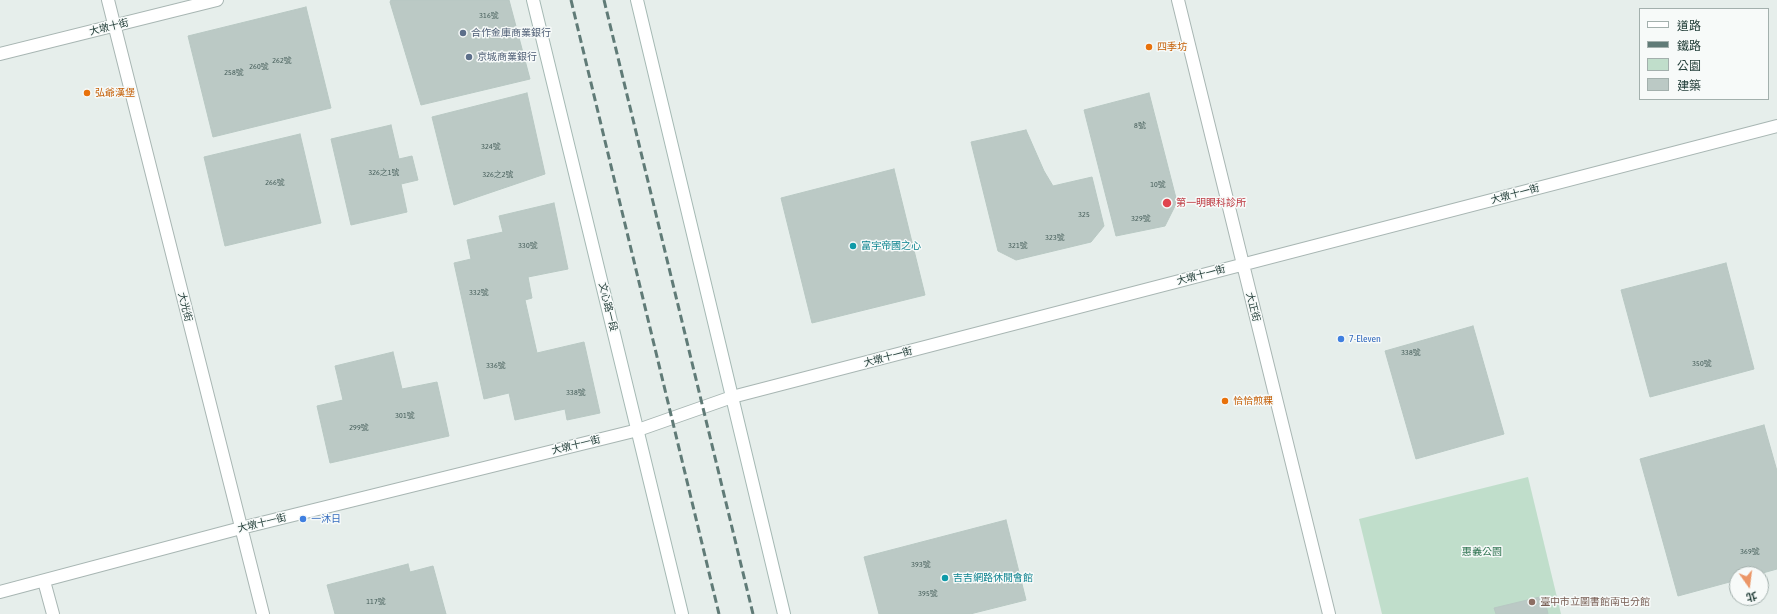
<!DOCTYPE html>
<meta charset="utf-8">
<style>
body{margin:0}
#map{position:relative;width:1777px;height:614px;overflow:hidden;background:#e6eeeb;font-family:"Asap Condensed","Noto Sans TC",sans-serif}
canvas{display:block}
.legend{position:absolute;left:1639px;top:8px;width:130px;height:92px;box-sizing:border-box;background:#f7faf9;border:1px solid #a3b0ad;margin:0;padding:5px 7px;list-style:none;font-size:12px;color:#25403b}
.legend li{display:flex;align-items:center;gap:8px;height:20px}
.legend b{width:20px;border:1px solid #a3b0ad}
.north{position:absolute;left:1729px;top:566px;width:40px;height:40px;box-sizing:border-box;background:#f7faf9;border:1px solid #a3b0ad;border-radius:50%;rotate:166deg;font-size:11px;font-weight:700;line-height:16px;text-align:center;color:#25403b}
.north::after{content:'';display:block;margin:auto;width:14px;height:18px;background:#eb9667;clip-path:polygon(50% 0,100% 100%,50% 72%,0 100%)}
</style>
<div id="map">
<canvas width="1777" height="614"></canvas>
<ul class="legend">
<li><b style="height:5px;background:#fff"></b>道路</li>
<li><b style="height:5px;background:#607b77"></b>鐵路</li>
<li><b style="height:11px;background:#c0decb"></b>公園</li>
<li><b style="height:11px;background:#bbc9c5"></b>建築</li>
</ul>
<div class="north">北</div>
</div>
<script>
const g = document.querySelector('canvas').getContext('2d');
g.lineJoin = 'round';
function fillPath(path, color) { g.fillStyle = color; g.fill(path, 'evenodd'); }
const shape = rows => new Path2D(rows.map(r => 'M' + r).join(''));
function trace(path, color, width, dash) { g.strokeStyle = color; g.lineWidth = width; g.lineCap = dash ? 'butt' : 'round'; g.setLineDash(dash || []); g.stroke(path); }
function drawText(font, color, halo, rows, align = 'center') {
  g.font = font + ' "Asap Condensed","Noto Sans TC",sans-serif'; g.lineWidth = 3; g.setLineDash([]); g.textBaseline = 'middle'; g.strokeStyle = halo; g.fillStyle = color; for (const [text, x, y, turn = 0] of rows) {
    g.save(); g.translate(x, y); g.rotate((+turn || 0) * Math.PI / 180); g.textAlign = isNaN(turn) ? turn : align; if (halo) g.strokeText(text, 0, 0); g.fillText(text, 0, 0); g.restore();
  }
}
fillPath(shape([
 [1528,477,1561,614,1382,614,1359,519]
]), '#c0decb');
const building = shape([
 [391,0,509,0,530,79,421,105,390,2,391,0],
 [306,7,331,108,213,137,188,36,306,7],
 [527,93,545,174,454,205,432,117,527,93],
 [1149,93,1177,202,1165,226,1116,236,1084,110,1149,93],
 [391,125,399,159,412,156,418,180,401,184,407,212,351,225,331,139,391,125],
 [1026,130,1044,171,1053,186,1092,177,1104,226,1091,242,1016,260,998,251,971,142,1026,130],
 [300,134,321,223,225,246,204,157,300,134],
 [894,169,925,295,812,323,781,198,894,169],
 [554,203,568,269,528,277,532,298,525,300,537,353,584,342,600,413,567,420,565,409,515,420,509,393,484,399,454,263,471,259,467,240,503,232,499,216,554,203],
 [1726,263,1754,369,1650,397,1621,290,1726,263],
 [1473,326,1504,434,1416,459,1385,351,1473,326],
 [393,352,402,389,437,382,449,436,330,463,317,406,343,400,335,366,393,352],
 [1764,425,1777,471,1777,569,1759,574,1737,574,1737,580,1678,596,1640,459,1764,425],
 [1006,520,1026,600,970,614,879,614,864,557,1006,520],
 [408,564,410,572,433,566,446,614,335,614,327,585,408,564],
 [1544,596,1548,614,1496,614,1494,608,1544,596]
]);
fillPath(building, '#bbc9c5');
trace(building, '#b8c8c3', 1);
const street = shape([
 [108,0,263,614],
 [1178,0,1329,614],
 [0,54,217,0],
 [44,581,53,614],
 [0,592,241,528,638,430,732,397,1777,126]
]);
const secondary = shape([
 [533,0,682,614],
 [637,0,784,614]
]);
trace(street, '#a8b6b3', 14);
trace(secondary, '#a5b9b4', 14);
trace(street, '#fff', 12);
trace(secondary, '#fff', 12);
trace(shape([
 [571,0,719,614],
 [604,0,753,614]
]), '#607b77', 3, [8, 4]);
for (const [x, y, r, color] of [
 [463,33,4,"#5c6f8a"],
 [1149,47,4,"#e8710a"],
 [469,57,4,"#5c6f8a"],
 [87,93,4,"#e8710a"],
 [1167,203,5,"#e0444e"],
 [853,246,4,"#0f9aa8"],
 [1341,339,4,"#3f7fe0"],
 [1225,401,4,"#e8710a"],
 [303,519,4,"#3f7fe0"],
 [945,578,4,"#0f9aa8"],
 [1532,602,4,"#8d6e63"]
]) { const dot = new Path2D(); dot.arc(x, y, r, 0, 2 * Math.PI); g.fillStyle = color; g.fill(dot); trace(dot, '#f7faf9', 1.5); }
drawText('8px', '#4a625e', null, [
 ["316號",489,15],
 ["262號",282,60],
 ["260號",259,66],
 ["258號",234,72],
 ["8號",1140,125],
 ["324號",491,146],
 ["326之1號",384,172],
 ["326之2號",498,174],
 ["266號",275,182],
 ["10號",1158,184],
 ["325",1084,214],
 ["329號",1141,218],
 ["323號",1055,237],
 ["330號",528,245],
 ["321號",1018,245],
 ["332號",479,292],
 ["338號",1411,352],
 ["350號",1702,363],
 ["336號",496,365],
 ["338號",576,392],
 ["301號",405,415],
 ["299號",359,427],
 ["369號",1750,551],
 ["393號",921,564],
 ["395號",928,593],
 ["117號",376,601]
]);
drawText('10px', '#25403b', '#f7faf9', [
 ["大墩十街",109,27,-14],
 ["大墩十一街",1515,194,-15],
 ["大墩十一街",1201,275,-15],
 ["大光街",185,307,76],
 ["文心路一段",608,307,76],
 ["大正街",1253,307,76],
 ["大墩十一街",888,357,-15],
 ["大墩十一街",576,445,-14],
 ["大墩十一街",262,523,-14]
]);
drawText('10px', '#4e5e75', '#f7faf9', [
 ["合作金庫商業銀行",471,33],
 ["京城商業銀行",477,57]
], 'left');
drawText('10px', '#c56008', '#f7faf9', [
 ["四季坊",1157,47],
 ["弘爺漢堡",95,93],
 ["恰恰煎粿",1233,401]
], 'left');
drawText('10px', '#be3a42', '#f7faf9', [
 ["第一明眼科診所",1176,203]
], 'left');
drawText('10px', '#0d838f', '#f7faf9', [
 ["富宇帝國之心",861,246],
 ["吉吉網路休閒會館",953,578]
], 'left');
drawText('10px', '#366cbe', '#f7faf9', [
 ["7-Eleven",1349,339],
 ["一沐日",311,519]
], 'left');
drawText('10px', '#317553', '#f7faf9', [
 ["惠義公園",1482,552]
]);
drawText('10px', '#785e54', '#f7faf9', [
 ["臺中市立圖書館南屯分館",1540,602]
], 'left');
</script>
